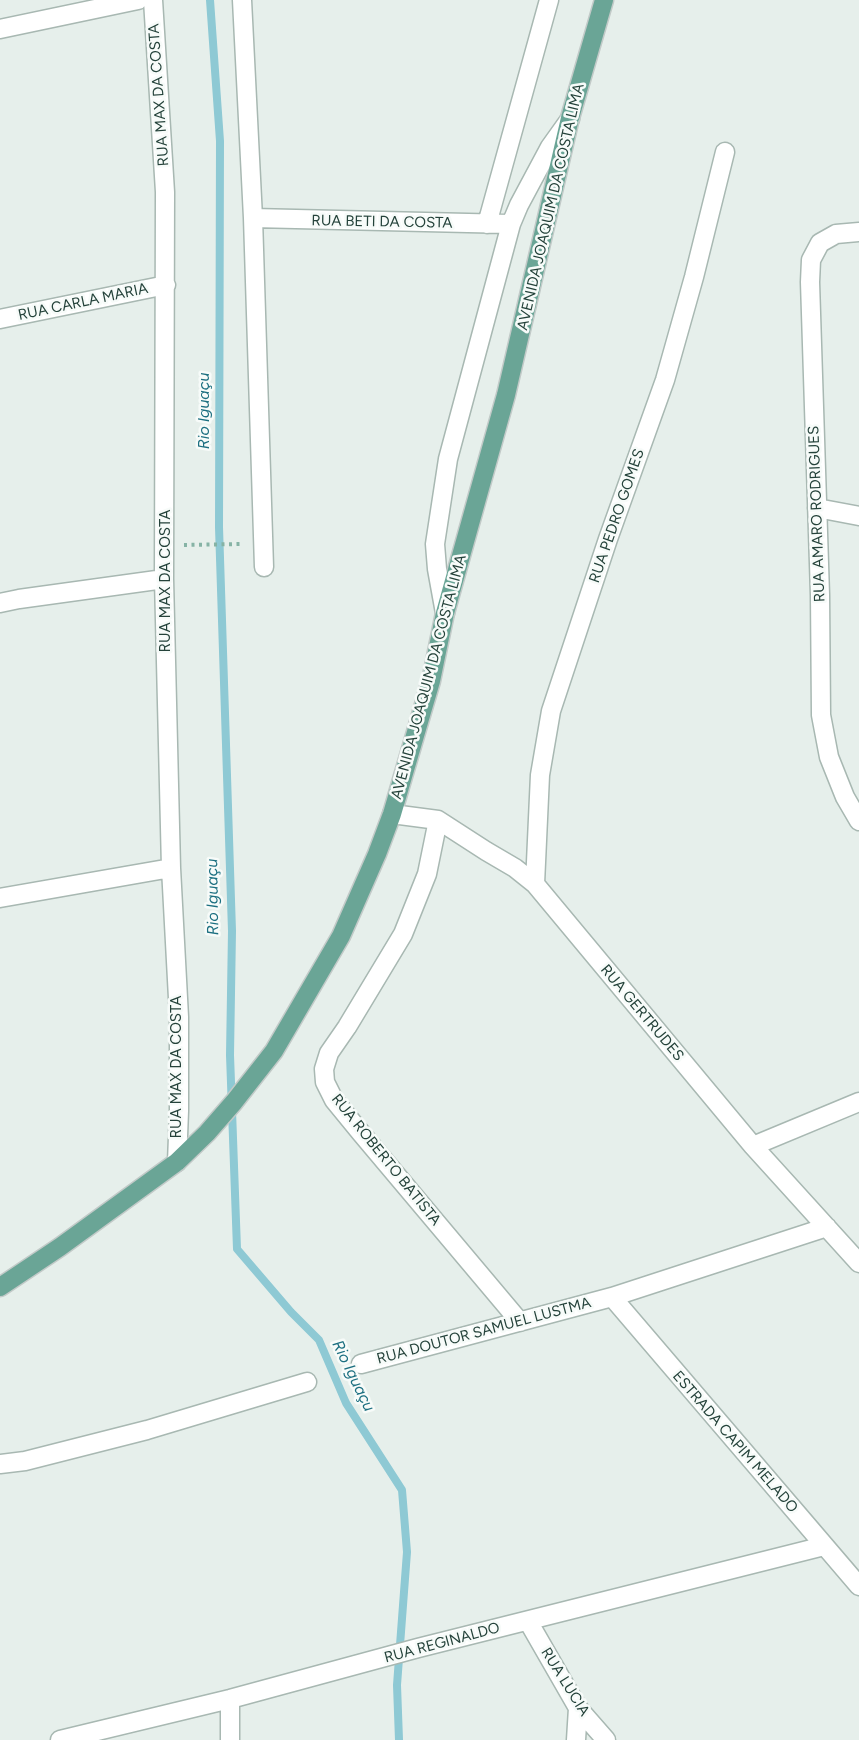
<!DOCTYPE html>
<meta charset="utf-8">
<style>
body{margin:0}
canvas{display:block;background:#e6efeb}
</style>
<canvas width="859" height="1740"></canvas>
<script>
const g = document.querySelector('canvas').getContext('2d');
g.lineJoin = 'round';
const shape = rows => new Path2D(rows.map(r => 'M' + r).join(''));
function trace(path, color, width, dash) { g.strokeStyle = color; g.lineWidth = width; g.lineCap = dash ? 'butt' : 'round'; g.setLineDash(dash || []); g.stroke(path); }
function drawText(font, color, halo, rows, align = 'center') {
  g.font = font + ' Figtree,sans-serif'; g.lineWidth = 5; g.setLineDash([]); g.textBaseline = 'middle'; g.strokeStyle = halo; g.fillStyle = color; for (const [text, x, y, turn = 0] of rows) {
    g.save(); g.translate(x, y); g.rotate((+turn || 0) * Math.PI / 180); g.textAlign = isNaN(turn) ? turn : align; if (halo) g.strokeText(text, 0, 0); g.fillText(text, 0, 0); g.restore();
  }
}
trace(shape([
 [210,0,220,141,219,527,232,931,230,1055,237,1249,291,1312,319,1340,346,1403,402,1490,407,1552,397,1685,399,1740]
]), '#8ec9d4', 8);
const minor = shape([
 [153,0,165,192,164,579,171,868,179,1017,179,1111,177,1162],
 [242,0,253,218,264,567],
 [0,29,138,0],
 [253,218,511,224],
 [487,224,549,0],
 [859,232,836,234,820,243,811,260,810,282,820,595,821,715,829,757,845,797,859,821],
 [0,319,166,285],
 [817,508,859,516],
 [0,603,19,599,164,579],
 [445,613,437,569,435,544,448,459,511,224,519,205,550,147,570,119],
 [392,814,438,820,486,851,515,868,535,884,753,1146,859,1263],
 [438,820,427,874,403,934,347,1027,329,1053,324,1069,325,1082,334,1100,361,1133,520,1322],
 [535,884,540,775,551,711,608,539,665,380,694,277,725,152],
 [0,898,171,868],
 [753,1146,859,1102],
 [612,1297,859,1586],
 [361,1364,612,1297,827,1227],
 [0,1464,25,1461,147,1430,307,1382],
 [528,1621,578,1708,606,1740],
 [230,1699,230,1740],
 [60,1740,230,1699,418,1648,824,1546],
 [576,1740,578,1708]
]);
const primary = shape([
 [0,1287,60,1247,177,1162,207,1133,234,1102,274,1051,341,936,377,854,392,814,431,681,445,613,506,395,570,118,604,0]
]);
trace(minor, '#a8b8b2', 21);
trace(primary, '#c2cac8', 21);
trace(shape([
 [184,545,242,544]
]), '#86b3a5', 4, [3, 4.5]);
trace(minor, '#fff', 18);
trace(primary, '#6aa596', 18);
drawText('15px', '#24423a', '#f7fbf9', [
 ["RUA MAX DA COSTA",159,95,-94],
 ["AVENIDA JOAQUIM DA COSTA LIMA",551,207,-77],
 ["RUA BETI DA COSTA",382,222,1],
 ["RUA CARLA MARIA",83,302,-12],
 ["RUA AMARO RODRIGUES",817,514,-92],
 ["RUA PEDRO GOMES",617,516,-71],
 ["RUA MAX DA COSTA",166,581,-90],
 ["AVENIDA JOAQUIM DA COSTA LIMA",429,677,-75],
 ["RUA GERTRUDES",642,1013,50],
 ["RUA MAX DA COSTA",177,1067,-90],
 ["RUA ROBERTO BATISTA",386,1160,51],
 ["RUA DOUTOR SAMUEL LUSTMA",484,1331,-15],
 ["ESTRADA CAPIM MELADO",735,1442,49],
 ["RUA REGINALDO",442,1643,-15],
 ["RUA LUCIA",565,1682,58]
]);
drawText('italic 16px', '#1c6f80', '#f7fbf9', [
 ["Rio Iguaçu",204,411,-90],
 ["Rio Iguaçu",213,897,-91],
 ["Rio Iguaçu",353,1376,64]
]);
</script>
